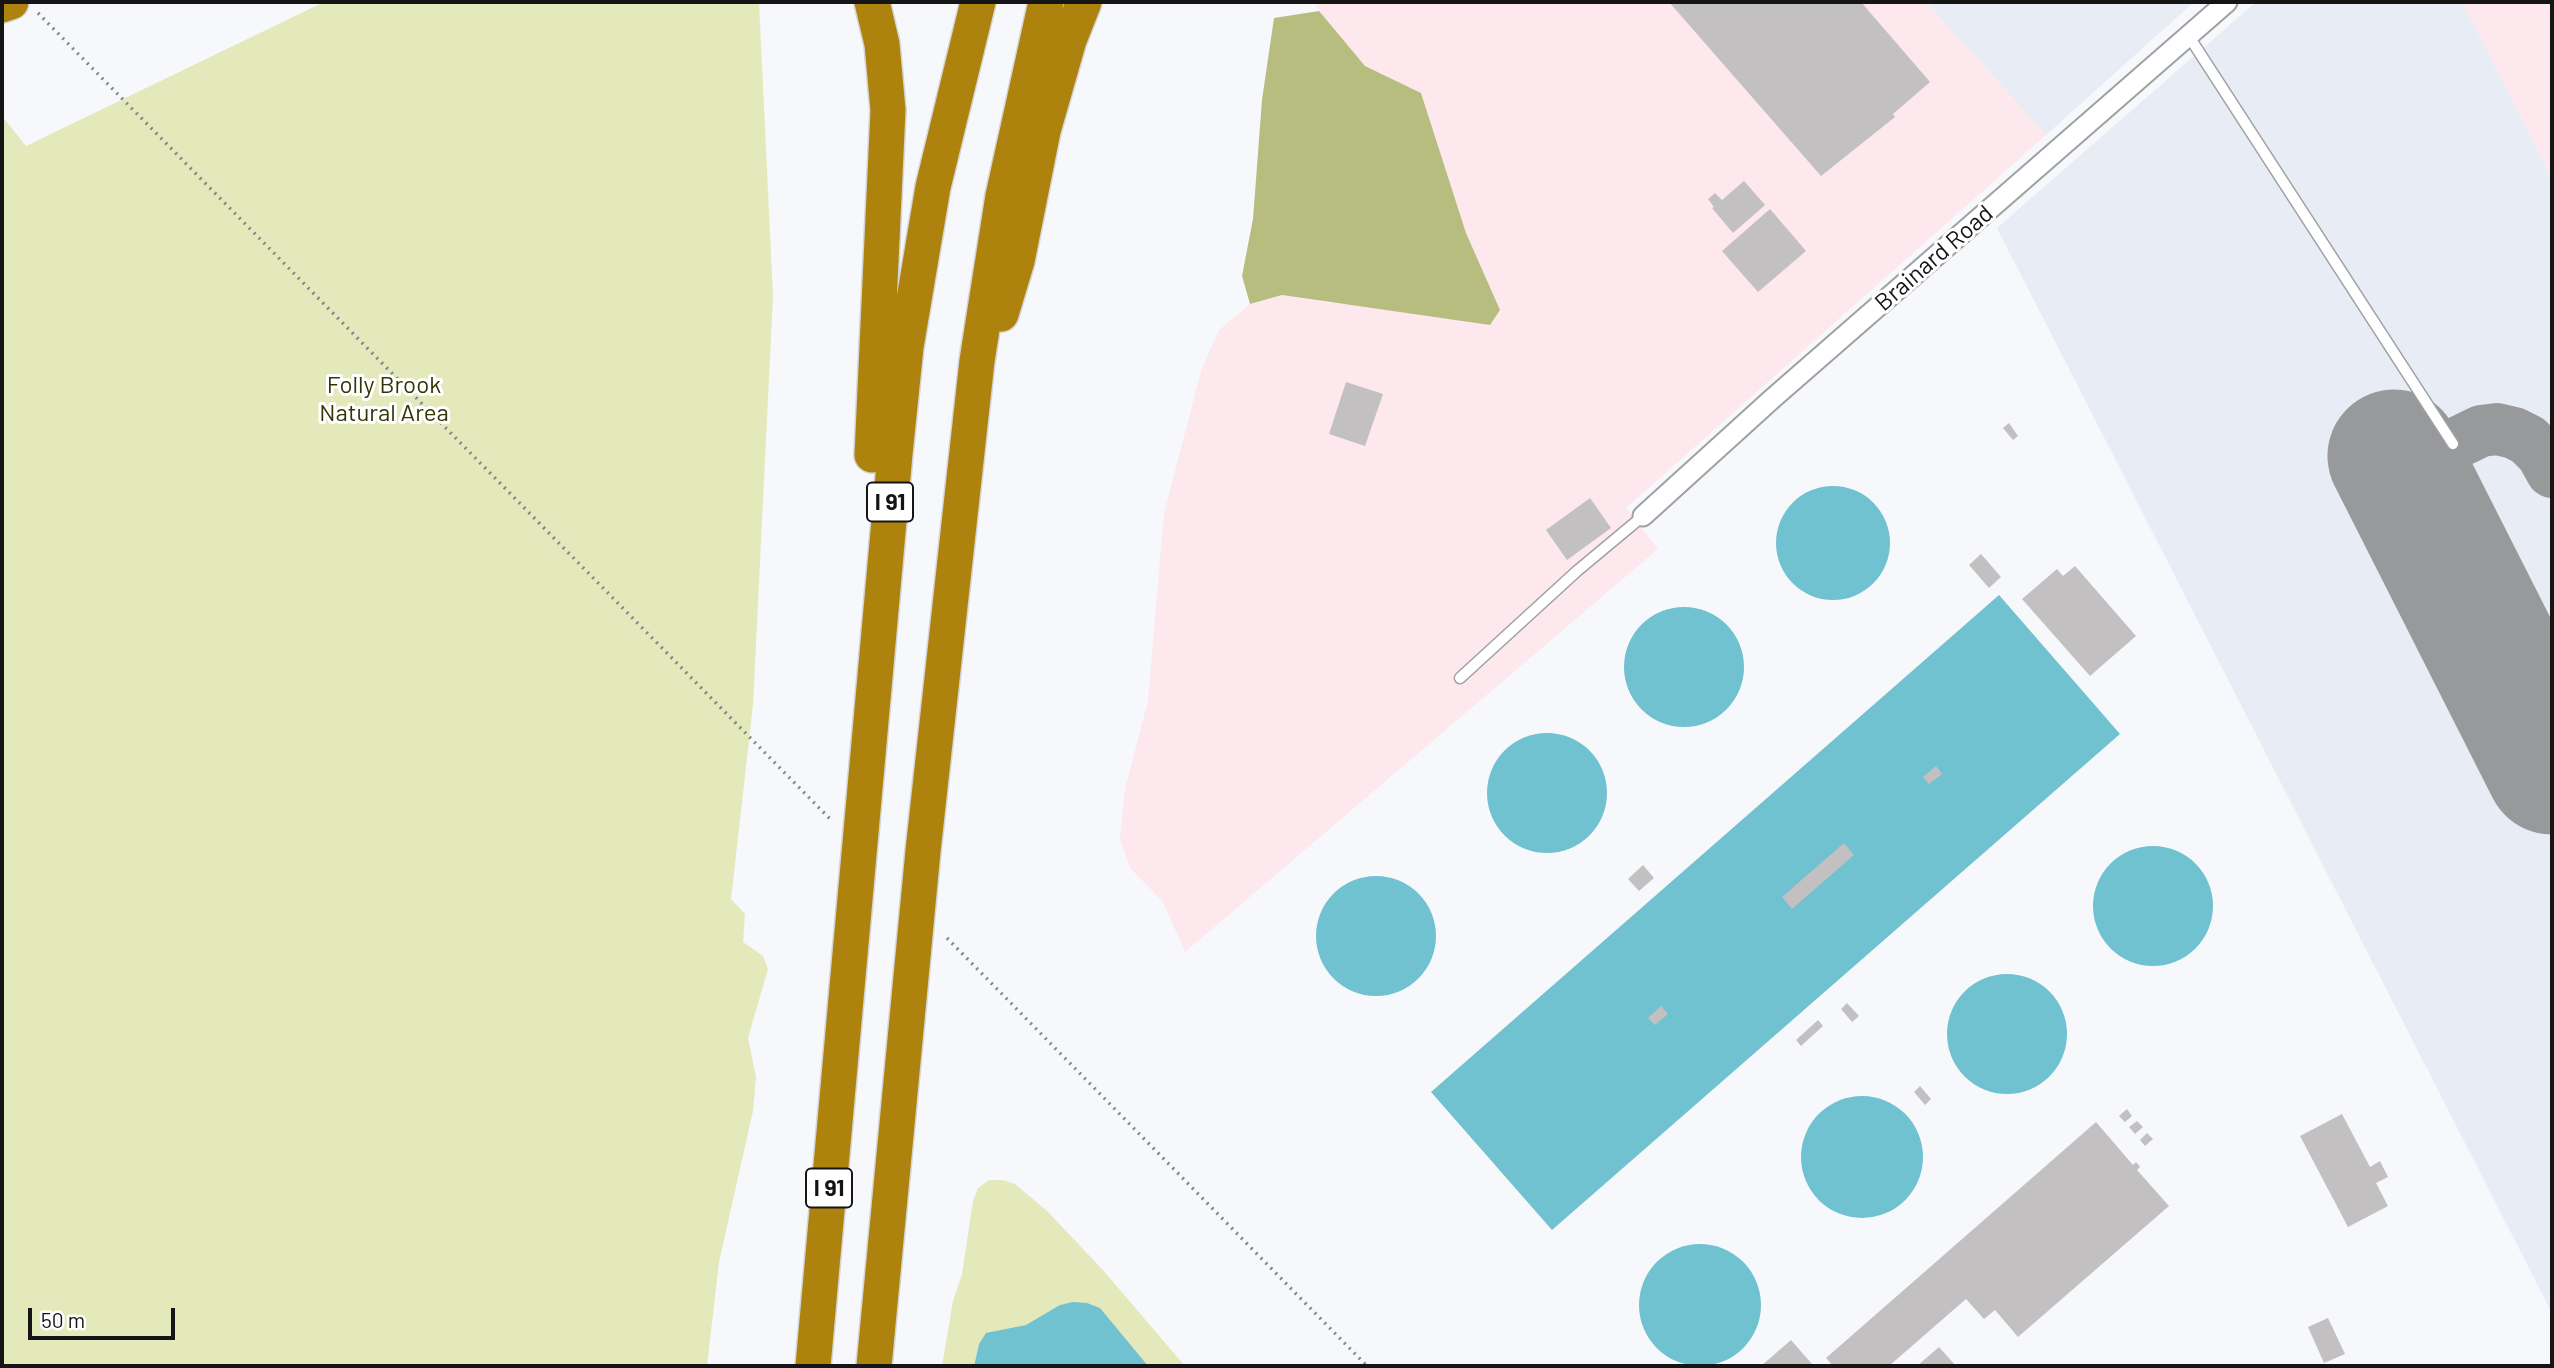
<!DOCTYPE html>
<style>
body{margin:0}
#map{position:relative;width:2554px;height:1368px;overflow:hidden;background:#f6f8fb;font-family:Barlow,sans-serif}
canvas{display:block}
.frame{position:absolute;inset:0;border:4px solid #151516;pointer-events:none}
.scale{position:absolute;left:28px;top:1308px;width:147px;height:32px;box-sizing:border-box;border:4px solid #151516;border-top:0;padding-left:9px;font-size:21px;line-height:24px;white-space:nowrap;color:#151516;-webkit-text-stroke:5px #fff;paint-order:stroke}
</style>
<div id="map">
<canvas width="2554" height="1368"></canvas>
<div class="frame"></div>
<div class="scale">50 m</div>
</div>
<script>
const g = document.querySelector('canvas').getContext('2d');
g.lineJoin = 'round';
function fillPath(path, color) { g.fillStyle = color; g.fill(path, 'evenodd'); }
const shape = rows => new Path2D(rows.map(r => 'M' + r).join(''));
function trace(path, color, width, dash) { g.strokeStyle = color; g.lineWidth = width; g.lineCap = dash ? 'butt' : 'round'; g.setLineDash(dash || []); g.stroke(path); }
function drawText(font, color, halo, rows, align = 'center') {
  g.font = font + ' Barlow,sans-serif'; g.lineWidth = 6; g.setLineDash([]); g.textBaseline = 'middle'; g.strokeStyle = halo; g.fillStyle = color; for (const [text, x, y, turn = 0] of rows) {
    g.save(); g.translate(x, y); g.rotate((+turn || 0) * Math.PI / 180); g.textAlign = isNaN(turn) ? turn : align; if (halo) g.strokeText(text, 0, 0); g.fillText(text, 0, 0); g.restore();
  }
}
fillPath(shape([
 [1926,2,2194,2,2046,135],
 [2256,2,2462,2,2552,178,2552,1313,1997,228]
]), '#e7ecf5');
fillPath(shape([
 [1314,2,1926,2,2046,135,1626,508,1658,549,1185,952,1163,902,1130,868,1120,839,1125,789,1148,701,1164,513,1202,368,1219,330,1250,304,1282,295,1330,303,1500,310,1466,233,1421,93,1365,66,1324,19],
 [2462,2,2552,2,2552,178]
]), '#fde8ed');
fillPath(shape([
 [324,2,759,2,773,296,753,705,731,899,745,914,743,942,763,956,768,969,748,1038,756,1077,753,1111,719,1262,707,1366,8,1366,2,1361,2,116,26,146],
 [989,1180,1003,1180,1015,1184,1047,1211,1102,1269,1185,1366,985,1366,979,1344,974,1366,942,1366,953,1301,962,1274,973,1201,978,1188]
]), '#e4e9bb');
fillPath(shape([
 [1319,11,1365,66,1421,93,1466,233,1500,310,1490,325,1282,295,1250,304,1242,276,1253,219,1262,100,1274,18]
]), '#b7bd7f');
fillPath(shape([
 '1776 543a57 57 0 1 1 114 0a57 57 0 1 1-114 0Z',
 [1999,595,2120,734,1552,1230,1431,1092],
 '1624 667a60 60 0 1 1 120 0a60 60 0 1 1-120 0Z',
 '1487 793a60 60 0 1 1 120 0a60 60 0 1 1-120 0Z',
 '2093 906a60 60 0 1 1 120 0a60 60 0 1 1-120 0Z',
 '1316 936a60 60 0 1 1 120 0a60 60 0 1 1-120 0Z',
 '1947 1034a60 60 0 1 1 120 0a60 60 0 1 1-120 0Z',
 '1801 1157a61 61 0 1 1 122 0a61 61 0 1 1-122 0Z',
 '1639 1305a61 61 0 1 1 122 0a61 61 0 1 1-122 0Z',
 [1073,1302,1087,1303,1100,1308,1148,1366,974,1366,979,1344,986,1333,1026,1325,1060,1305]
]), '#70c2d1');
trace(shape([
 [2401,470,2481,431,2497,429,2514,433,2528,440,2542,454,2552,472]
]), '#98999b', 52);
trace(shape([
 [2394,456,2552,768]
]), '#98999b', 133);
fillPath(shape([
 [1669,2,1861,2,1930,82,1893,114,1895,117,1821,176],
 [1744,181,1765,205,1733,233,1712,208,1714,207,1708,199,1715,193,1722,200],
 [1770,209,1806,251,1758,292,1722,251],
 [1346,382,1383,394,1365,446,1329,434],
 [2009,423,2018,436,2013,440,2003,428],
 [1590,498,1611,528,1567,560,1546,530],
 [1981,554,2001,577,1989,588,1969,565],
 [2075,566,2136,636,2090,676,2022,599,2057,569,2063,576],
 [1936,766,1942,774,1929,784,1923,777],
 [1844,843,1854,855,1792,909,1782,897],
 [1643,865,1654,878,1639,891,1628,879],
 [1847,1003,1859,1016,1852,1022,1841,1009],
 [1661,1006,1668,1014,1655,1025,1648,1018],
 [1818,1020,1823,1026,1801,1046,1796,1040],
 [1920,1086,1931,1099,1925,1105,1914,1092],
 [2127,1109,2132,1116,2125,1122,2119,1116],
 [2342,1114,2370,1167,2380,1161,2388,1177,2376,1183,2388,1206,2348,1227,2300,1136],
 [2137,1121,2143,1127,2135,1134,2129,1127],
 [2096,1122,2133,1165,2136,1162,2140,1167,2137,1170,2169,1206,2018,1337,1995,1310,1984,1319,1966,1299,1889,1366,1833,1366,1826,1358],
 [2147,1133,2153,1139,2145,1146,2140,1140],
 [2328,1318,2345,1354,2324,1363,2308,1327],
 [1791,1340,1812,1364,1809,1366,1761,1366],
 [1939,1347,1956,1366,1917,1366]
]), '#c3c0c2');
const lane = shape([
 [2188,35,2453,444],
 [1460,678,1577,571,1643,516]
]);
const street = shape([
 [1643,516,1772,399,2227,2]
]);
const highway = shape([
 [872,2,882,44,888,110,872,455],
 [2,5,11,2],
 [1001,314,1017,261,1043,131,1069,40,1084,2],
 [813,1366,895,454,906,347,933,187,978,2],
 [874,1366,923,851,977,361,1003,196,1046,2]
]);
trace(lane, '#a0a1a4', 13);
trace(street, '#a0a1a4', 23);
trace(highway, '#d5d5d5', 38);
trace(shape([
 [38,13,832,821],
 [947,938,1367,1366]
]), '#868789', 3.5, [2, 5]);
trace(lane, '#fff', 10);
trace(street, '#fff', 19);
trace(highway, '#ad830e', 35);
for (const [x, y, w] of [
 [890,502,46],
 [829,1188,46]
]) { const box = new Path2D(); box.roundRect(x - w / 2, y - 19.5, w, 39, 5); g.fillStyle = '#fff'; g.fill(box); trace(box, '#151516', 2); }
drawText('bold 23px', '#151516', null, [
 ["I 91",890,502],
 ["I 91",829,1188]
]);
drawText('24px', '#151516', '#fff', [
 ["Brainard Road",1934,258,-41]
]);
drawText('24px', '#333604', '#fff', [
 ["Folly Brook",384,385],
 ["Natural Area",384,413]
]);
</script>
